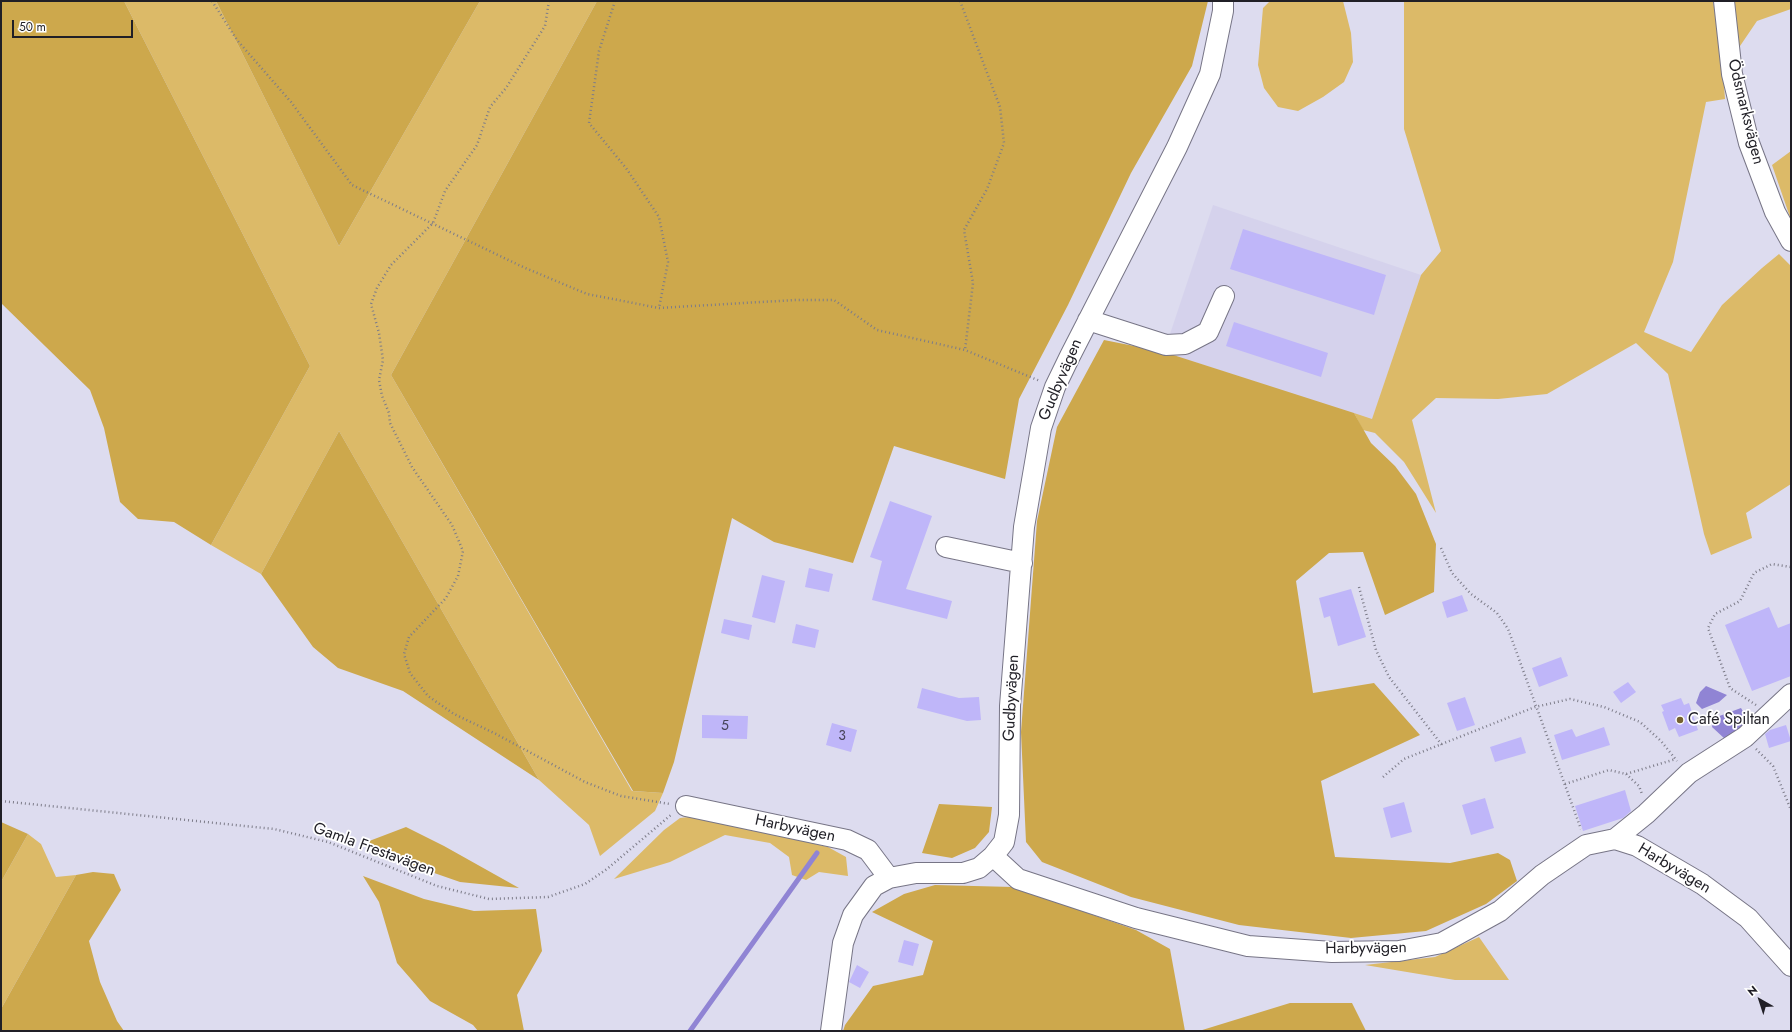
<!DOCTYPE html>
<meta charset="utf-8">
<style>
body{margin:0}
#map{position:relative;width:1792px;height:1032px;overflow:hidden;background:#dddcef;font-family:Jost,sans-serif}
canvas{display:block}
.frame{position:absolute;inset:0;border:2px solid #201f26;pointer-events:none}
.north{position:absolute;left:1740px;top:980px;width:40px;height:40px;-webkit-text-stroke:3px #fff;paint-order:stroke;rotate:321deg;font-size:11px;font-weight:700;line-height:16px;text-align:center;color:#201f26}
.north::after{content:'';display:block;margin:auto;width:14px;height:18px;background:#201f26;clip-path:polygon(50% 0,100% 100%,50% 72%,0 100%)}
.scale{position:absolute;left:12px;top:20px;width:121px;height:18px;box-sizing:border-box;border:2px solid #201f26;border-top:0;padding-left:5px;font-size:12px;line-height:14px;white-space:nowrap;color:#201f26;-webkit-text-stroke:3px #fff;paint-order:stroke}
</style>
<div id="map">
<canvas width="1792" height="1032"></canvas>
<div class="frame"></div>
<div class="north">N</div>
<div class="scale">50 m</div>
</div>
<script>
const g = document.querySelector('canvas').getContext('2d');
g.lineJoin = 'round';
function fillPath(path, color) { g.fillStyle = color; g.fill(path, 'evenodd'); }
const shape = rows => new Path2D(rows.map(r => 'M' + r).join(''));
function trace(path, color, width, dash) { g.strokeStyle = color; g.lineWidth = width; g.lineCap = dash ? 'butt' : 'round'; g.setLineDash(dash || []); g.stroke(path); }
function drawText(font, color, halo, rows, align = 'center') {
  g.font = font + ' Jost,sans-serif'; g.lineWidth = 3.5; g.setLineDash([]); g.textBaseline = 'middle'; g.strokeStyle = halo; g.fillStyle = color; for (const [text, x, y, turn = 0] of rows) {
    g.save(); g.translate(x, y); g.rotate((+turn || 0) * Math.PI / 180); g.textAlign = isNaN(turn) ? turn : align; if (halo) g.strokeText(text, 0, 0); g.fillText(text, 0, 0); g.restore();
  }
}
fillPath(shape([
 [1213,205,1421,275,1372,420,1164,352]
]), '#d5d2ec');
fillPath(shape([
 [124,1,216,1,339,246,480,1,597,1,391,375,632,791,663,793,655,811,600,856,589,825,539,780,339,431,261,574,211,545,310,366],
 [1270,1,1343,1,1351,33,1353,62,1344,82,1323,97,1298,111,1278,107,1264,88,1258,65,1263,8],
 [1404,1,1713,1,1722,58,1725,99,1706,102,1673,262,1644,332,1691,352,1722,305,1762,268,1779,254,1791,266,1791,484,1746,513,1752,538,1711,555,1704,534,1668,374,1636,343,1547,394,1498,399,1436,398,1412,420,1436,513,1404,462,1375,433,1363,430,1354,413,1372,419,1421,275,1441,251,1404,129],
 [1730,1,1791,1,1791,9,1757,21,1738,49],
 [1791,151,1791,220,1772,165],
 [698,816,828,847,846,857,848,876,819,872,806,880,792,875,789,857,770,843,725,835,670,862,614,879,664,830,680,818],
 [28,834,41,844,56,877,76,875,1,1009,1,882],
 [1479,937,1509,980,1455,980,1365,965,1435,957]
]), '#dcba68');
fillPath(shape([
 [1,1,124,1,310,366,211,545,174,522,138,519,120,502,104,428,90,390,1,303],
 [216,1,480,1,339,246],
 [597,1,1208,1,1192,66,1131,173,1068,305,1019,399,1005,479,894,446,853,563,774,542,732,518,674,762,663,793,633,791,391,375],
 [1104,340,1164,352,1354,413,1371,443,1395,466,1416,494,1436,544,1434,592,1385,615,1363,552,1329,553,1296,581,1313,693,1374,683,1420,735,1321,781,1335,857,1450,863,1498,853,1510,860,1517,881,1486,904,1426,931,1351,938,1239,925,1131,897,1042,862,1026,842,1021,732,1037,521,1057,427],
 [339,431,539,780,403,691,338,668,313,647,261,574],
 [939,804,992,807,989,832,975,848,952,858,922,853],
 [1,822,28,834,1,882],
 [406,827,444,846,519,888,460,882,417,867,364,843],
 [93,872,114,874,121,890,89,941,100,982,117,1021,124,1031,1,1031,1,1009,76,875],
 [363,876,424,899,474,911,536,909,542,951,517,995,524,1031,478,1031,473,1025,430,1001,397,963,379,902],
 [935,885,1013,887,1136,930,1170,949,1185,1031,843,1031,845,1025,873,986,923,975,933,941,872,912,904,894],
 [1290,1003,1352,1003,1366,1031,1199,1031]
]), '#cda84c');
fillPath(shape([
 [1706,686,1727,695,1719,702,1702,709,1696,703,1700,692],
 [1741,708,1745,715,1744,728,1725,739,1712,727,1714,718]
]), '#9084d4');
trace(shape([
 [690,1031,817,853]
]), '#9084d4', 5);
fillPath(shape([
 [1243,229,1386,275,1374,315,1230,269],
 [1234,322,1328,353,1321,377,1226,346],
 [890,501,932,516,906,589,952,601,947,619,872,600,882,561,870,557],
 [809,568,833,574,829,592,805,587],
 [762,575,785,581,775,623,752,617],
 [1351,589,1366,637,1338,646,1330,616,1324,618,1319,598],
 [1462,595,1468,611,1447,618,1442,602],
 [1769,607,1778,628,1791,623,1791,676,1752,691,1725,625],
 [724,619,752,625,749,640,721,633],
 [796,624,819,630,815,648,792,643],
 [1561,657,1568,676,1539,687,1532,668],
 [1628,682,1636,692,1621,703,1613,692],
 [922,688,959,698,979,697,981,720,967,721,917,708],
 [1465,697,1475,725,1457,731,1447,703],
 [1681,698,1684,705,1689,703,1698,730,1679,737,1675,728,1669,731,1662,712,1664,711,1661,705],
 [702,715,748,716,747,739,702,738],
 [832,723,857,730,851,752,826,745],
 [1786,725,1791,741,1769,748,1765,734,1770,730],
 [1604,727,1610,745,1562,760,1554,735,1572,729,1576,737],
 [1521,737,1526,753,1495,762,1490,747],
 [1625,790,1631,811,1623,818,1583,831,1575,806],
 [1485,798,1494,828,1471,835,1462,805],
 [1404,802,1412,832,1391,838,1383,808],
 [904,940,919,944,913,966,898,962],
 [857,965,869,972,860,988,849,982]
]), '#bfb6f9');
const minor = shape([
 [1724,1,1732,74,1749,143,1775,212,1791,241],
 [1088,320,1166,345,1185,344,1208,332,1224,296],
 [946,547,1022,563],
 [686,806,847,840,868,850,889,878],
 [1615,839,1646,814,1689,773,1745,737,1791,694],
 [993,856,1018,879,1136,918,1248,946,1332,952,1399,951,1442,943,1500,911,1542,875,1586,845,1615,839,1637,846,1702,884,1748,918,1791,966],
 [831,1031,843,943,853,915,874,886,889,878,916,873,963,873,979,868,993,856,1004,842,1009,815,1010,706,1024,527,1041,428,1055,387,1070,356,1177,147,1210,74,1223,11,1223,1]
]);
trace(minor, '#777586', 22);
trace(shape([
 [212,1,237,40,291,102,352,185,523,267,587,294,659,308,795,300,834,300,877,330,965,350,1040,381],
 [549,1,545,26,506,88,490,107,477,145,445,191,433,223,391,265,377,288,371,304,379,333,383,360,379,380,382,396,389,413,390,423,412,467,452,525,463,551,458,576,446,598,409,637,404,654,410,673,428,696,454,714,496,734,585,782,621,796,670,804],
 [615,1,599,51,589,123,626,168,659,217,668,262,659,308],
 [960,1,1000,107,1004,143,987,189,964,230,973,283,965,350],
 [1441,548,1452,573,1471,594,1497,613,1508,629,1581,829],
 [1359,587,1376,650,1389,677,1442,745],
 [1756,705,1730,688,1708,628,1715,614,1740,601,1754,573,1772,564,1791,567],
 [1756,749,1773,766,1791,810],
 [1626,774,1639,786,1642,794],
 [1383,777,1404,759,1535,707,1570,699,1604,707,1640,722,1661,741,1677,761],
 [1565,784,1609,770,1626,774,1676,759],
 [1,801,274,829,328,842,437,886,489,899,548,897,585,884,607,869,672,814]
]), '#7d7c89', 2.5, [1, 3]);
trace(minor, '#fff', 20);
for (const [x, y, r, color] of [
 [1680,720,4,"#756130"]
]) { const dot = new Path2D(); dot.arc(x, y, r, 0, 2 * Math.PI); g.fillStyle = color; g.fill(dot); trace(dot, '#fff', 1.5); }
drawText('14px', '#48455b', null, [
 ["5",725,727],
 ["3",842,737]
]);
drawText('16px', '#201f26', '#fff', [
 ["Ödsmarksvägen",1745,112,76],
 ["Gudbyvägen",1061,380,-67],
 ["Gudbyvägen",1012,698,-87],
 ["Harbyvägen",795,829,12],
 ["Gamla Frestavägen",374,850,20],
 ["Harbyvägen",1674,869,31],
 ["Harbyvägen",1366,949,-1]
]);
drawText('16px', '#201f26', '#fff', [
 ["Café Spiltan",1688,720]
], 'left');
</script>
